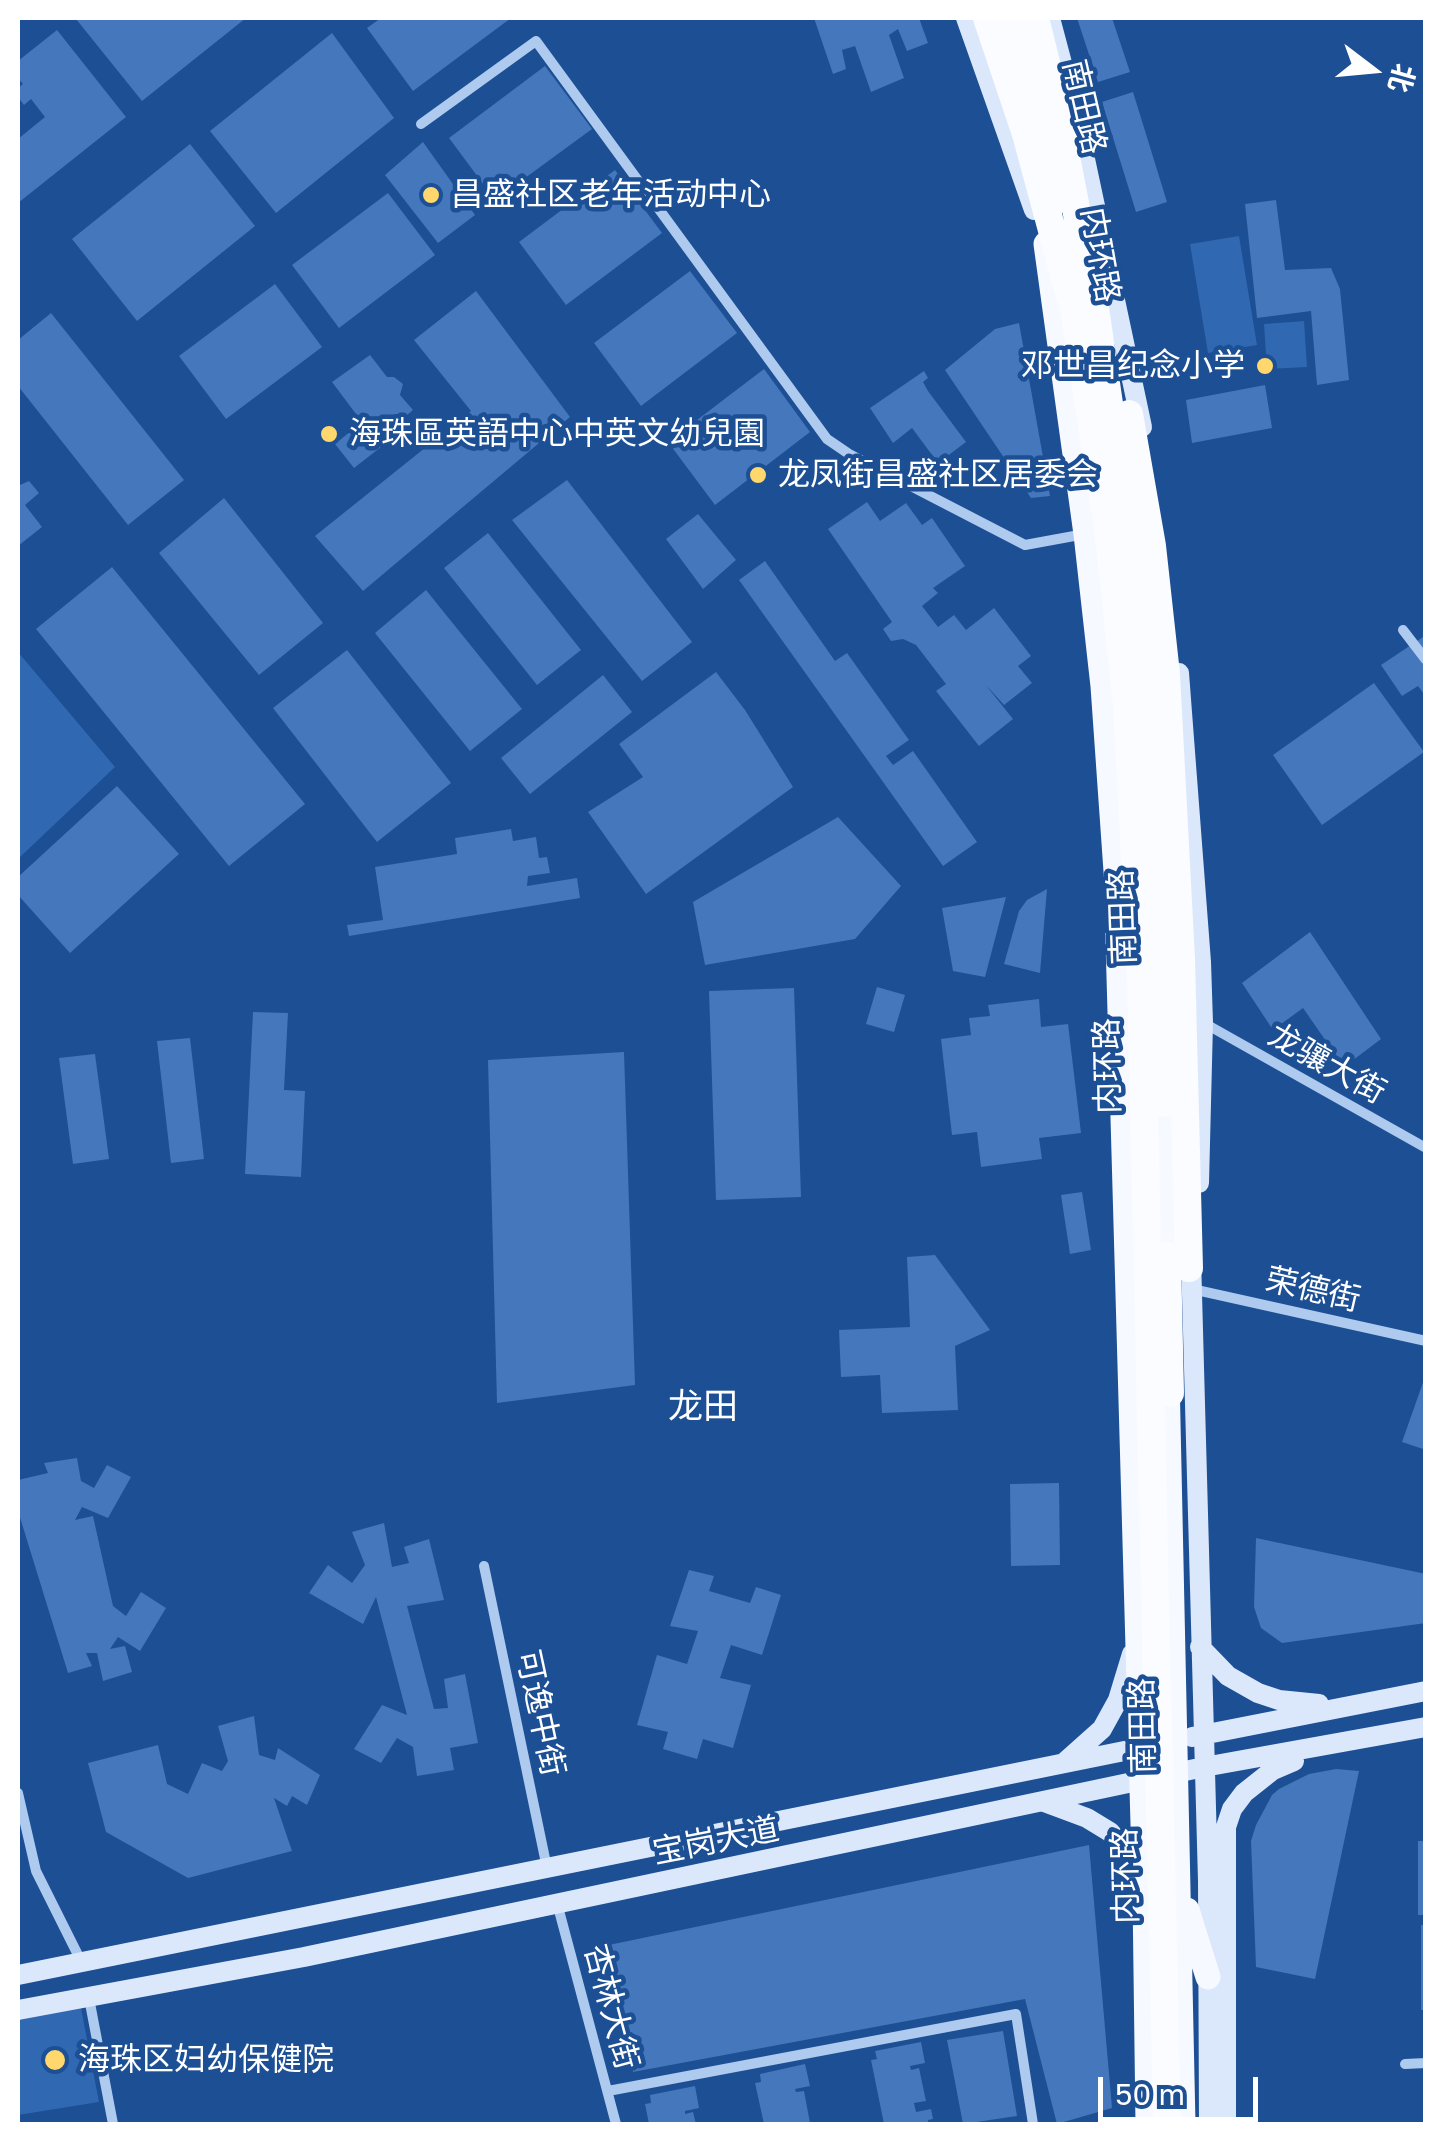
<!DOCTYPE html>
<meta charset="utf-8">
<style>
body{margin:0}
#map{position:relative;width:1443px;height:2142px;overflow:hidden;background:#1c4f94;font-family:"Golos Text","Noto Sans SC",sans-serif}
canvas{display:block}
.frame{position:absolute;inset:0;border:20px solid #fff;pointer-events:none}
.north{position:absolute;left:1323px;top:20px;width:100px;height:100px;-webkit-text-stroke:8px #1c4f94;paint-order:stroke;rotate:106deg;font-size:28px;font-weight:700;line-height:40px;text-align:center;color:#fff}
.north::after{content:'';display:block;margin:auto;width:35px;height:45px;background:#fff;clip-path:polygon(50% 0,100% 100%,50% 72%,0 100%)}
.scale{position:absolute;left:1098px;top:2077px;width:160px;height:45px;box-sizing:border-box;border:5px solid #fff;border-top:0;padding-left:12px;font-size:30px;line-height:35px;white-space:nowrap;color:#fff;-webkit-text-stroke:8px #1c4f94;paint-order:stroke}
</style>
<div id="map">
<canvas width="1443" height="2142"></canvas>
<div class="frame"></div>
<div class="north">北</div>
<div class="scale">50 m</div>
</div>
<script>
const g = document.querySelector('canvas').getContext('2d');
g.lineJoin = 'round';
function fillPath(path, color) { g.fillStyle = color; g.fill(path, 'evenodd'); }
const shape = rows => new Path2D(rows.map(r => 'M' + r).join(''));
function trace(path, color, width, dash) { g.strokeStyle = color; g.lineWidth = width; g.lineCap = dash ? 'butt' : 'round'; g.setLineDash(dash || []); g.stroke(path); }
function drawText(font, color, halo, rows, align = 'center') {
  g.font = font + ' "Golos Text","Noto Sans SC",sans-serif'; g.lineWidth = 9; g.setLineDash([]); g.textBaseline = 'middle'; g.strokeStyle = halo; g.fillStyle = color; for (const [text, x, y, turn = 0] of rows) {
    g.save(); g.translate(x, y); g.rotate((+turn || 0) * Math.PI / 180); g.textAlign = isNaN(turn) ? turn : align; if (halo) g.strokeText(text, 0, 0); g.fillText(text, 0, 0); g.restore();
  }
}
fillPath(shape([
 [1239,236,1257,345,1208,353,1190,244],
 [1304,321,1307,367,1267,369,1264,324],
 [18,652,115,767,18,859],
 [81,2008,99,2102,18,2115,18,2019]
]), '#3068b2');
fillPath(shape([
 [78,18,246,18,142,101,76,19],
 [381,18,511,18,413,91,367,28],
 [814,18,919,18,928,43,907,51,898,29,889,35,904,78,871,92,855,46,842,50,846,69,833,74],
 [1077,18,1112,18,1130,72,1098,82],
 [57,30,126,117,18,203,18,139,45,117,31,99,24,105,18,97,18,88,23,84,18,78,18,61],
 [332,33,394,118,276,213,210,131],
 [545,66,592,129,495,200,449,138],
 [1133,92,1167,202,1136,212,1102,102],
 [423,142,475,215,438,243,385,175],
 [190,144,255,226,137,321,72,239],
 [615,170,662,233,566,305,519,242],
 [388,193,435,255,339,328,292,265],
 [1276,200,1285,270,1331,268,1340,289,1349,380,1317,385,1311,311,1257,318,1245,204],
 [690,271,737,333,641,406,594,343],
 [275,284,322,347,226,419,179,356],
 [476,291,570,417,363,591,315,536,471,411,414,340],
 [51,313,184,480,128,525,18,386,18,340],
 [1019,323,1050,496,1031,498,945,370,995,329],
 [370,355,387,377,394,377,403,384,400,395,413,410,377,441,381,447,354,468,335,444,362,422,332,382],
 [764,369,810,432,715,505,668,442],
 [924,371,928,378,923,382,928,391,966,442,938,463,912,428,893,443,870,408],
 [1265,385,1272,428,1192,443,1186,400],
 [567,480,692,642,642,681,512,520],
 [18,481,20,485,29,481,39,493,25,505,42,527,18,546],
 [224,498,323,623,259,675,159,553],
 [867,502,880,521,906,503,922,525,932,518,965,566,933,588,938,593,922,606,938,627,954,615,966,630,994,608,1031,656,1018,666,1032,683,1004,705,985,684,1013,719,979,746,936,691,946,684,916,645,903,639,891,641,883,629,892,622,828,529],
 [698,514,736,560,703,589,666,539],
 [488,533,581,650,537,685,444,568],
 [765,561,835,661,847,653,909,740,886,756,893,765,913,751,977,842,943,866,739,580],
 [112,567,305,804,229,866,36,629],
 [426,590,522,709,470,751,375,633],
 [1426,635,1426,697,1418,686,1402,696,1381,665],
 [347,650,451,783,377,842,273,708],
 [716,672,745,710,793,787,646,894,588,812,643,777,619,744],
 [603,675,632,712,530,794,501,758],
 [1374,683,1424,752,1322,825,1273,755],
 [117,786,179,854,70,953,18,895,18,877],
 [838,817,901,886,855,939,705,965,693,902],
 [511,829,513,841,536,837,539,858,547,857,550,873,528,876,527,886,577,878,580,898,349,936,347,925,383,920,375,867,457,854,455,838],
 [1047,889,1040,973,1004,964,1019,911,1027,900],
 [1006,897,985,977,953,971,942,908],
 [1310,932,1381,1039,1344,1067,1303,1008,1273,1030,1242,983],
 [877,987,905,995,894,1032,866,1024],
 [794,988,801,1197,716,1200,709,991],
 [1039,999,1041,1027,1068,1024,1081,1133,1039,1138,1042,1159,981,1167,977,1132,952,1135,941,1039,971,1035,969,1018,990,1016,988,1005],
 [253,1012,288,1013,284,1090,305,1091,301,1177,245,1174],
 [190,1038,204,1159,171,1163,157,1041],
 [624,1052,635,1385,497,1403,488,1060],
 [95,1054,109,1159,73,1164,59,1058],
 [1082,1192,1091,1250,1070,1254,1061,1195],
 [935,1255,990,1330,955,1346,958,1410,882,1413,880,1375,841,1377,839,1330,910,1327,907,1257],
 [1426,1374,1426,1450,1402,1442],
 [77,1458,81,1481,94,1488,107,1465,131,1477,108,1518,82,1507,75,1520,93,1516,113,1606,126,1616,141,1592,166,1608,140,1651,118,1637,110,1649,125,1646,132,1672,103,1681,97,1653,86,1653,92,1666,68,1673,18,1511,18,1480,48,1473,44,1463],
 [1059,1483,1060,1565,1011,1566,1010,1484],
 [384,1523,392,1567,409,1563,404,1547,429,1539,444,1600,407,1606,434,1709,448,1708,444,1679,465,1674,478,1743,450,1748,454,1770,417,1776,413,1747,397,1738,381,1763,354,1749,382,1705,407,1715,376,1597,363,1624,309,1593,328,1565,352,1583,365,1565,352,1532],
 [1256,1538,1426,1574,1426,1623,1282,1643,1261,1628,1254,1607],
 [689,1570,714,1576,709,1591,750,1603,756,1587,781,1595,762,1655,731,1645,720,1678,751,1685,733,1748,703,1739,697,1759,663,1749,668,1732,637,1725,657,1655,687,1664,698,1631,670,1626],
 [254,1716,259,1755,275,1760,278,1748,320,1775,307,1805,292,1796,287,1806,274,1798,292,1851,188,1878,106,1832,88,1763,158,1745,167,1784,188,1794,202,1763,222,1771,228,1761,218,1726],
 [1336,1769,1359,1771,1315,1979,1256,1967,1251,1841,1256,1825,1272,1795,1279,1789,1309,1774],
 [1418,1841,1426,1841,1426,1915,1418,1915],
 [1089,1845,1112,2108,1057,2124,1025,1999,633,2072,604,1946],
 [1421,1925,1426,1925,1426,2010,1421,2010],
 [1003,2031,1017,2116,963,2124,947,2040],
 [921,2042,925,2063,910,2066,911,2070,919,2068,926,2101,914,2103,916,2112,931,2109,933,2119,928,2120,928,2124,884,2124,871,2060,877,2059,875,2051],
 [805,2064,810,2086,795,2089,796,2092,804,2091,810,2123,764,2124,755,2083,761,2082,760,2074],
 [695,2086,699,2108,685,2111,685,2114,693,2112,696,2124,649,2124,645,2104,651,2103,650,2095]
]), '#47b');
trace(shape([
 [421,124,536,41,827,439,849,454,1025,545,1085,534],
 [1403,630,1426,660],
 [1204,1023,1426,1148],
 [1192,1289,1426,1341],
 [484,1566,547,1868],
 [18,1793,36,1871,81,1961],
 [557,1903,616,2124],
 [89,1998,113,2124],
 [1405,2064,1426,2063],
 [608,2091,1016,2014,1033,2124],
 [1126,2124,1147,2121]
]), '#aecaef', 10);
trace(shape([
 [966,18,1034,210],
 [1050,18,1075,112,1142,427],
 [1179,673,1201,962,1203,1023,1199,1183],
 [1191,1257,1208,1881,1209,2124],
 [1200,1647,1228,1676,1258,1693,1279,1700,1319,1704],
 [1192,1737,1426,1691],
 [1065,1762,1102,1729,1118,1700,1132,1654],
 [1044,1802,1087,1818,1110,1832,1127,1852,1142,1886],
 [18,1975,1154,1745],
 [18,2010,304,1957,1204,1767,1426,1727],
 [1226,2124,1226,1827,1232,1809,1244,1793,1273,1770,1294,1761]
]), '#dbe8fb', 20);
trace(shape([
 [1046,244,1086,534,1103,686,1116,871,1145,1895,1148,2124],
 [1160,1085,1164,1275],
 [1167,1375,1183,2124],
 [1187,1910,1208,1977]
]), '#f6f9ff', 25);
trace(shape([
 [1011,18,1055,201],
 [1181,959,1189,1268]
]), '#fafcff', 28);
trace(shape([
 [987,18,1026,134,1075,315,1109,537,1127,706,1141,979,1167,2124],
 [1035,18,1055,99,1095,308,1135,582,1154,786,1163,1103],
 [1129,414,1152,546,1166,674,1181,959],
 [1167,1256,1170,1393]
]), '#fafcff', 28);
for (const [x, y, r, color] of [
 [431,195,10,"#ffd76c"],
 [1265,366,10,"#ffd76c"],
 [329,434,10,"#ffd76c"],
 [758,475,10,"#ffd76c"],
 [55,2060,12,"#ffd76c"]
]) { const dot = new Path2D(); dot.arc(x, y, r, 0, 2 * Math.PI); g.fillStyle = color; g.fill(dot); trace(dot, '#1c4f94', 4); }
drawText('32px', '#fff', '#1c4f94', [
 ["南田路",1084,107,77],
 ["内环路",1100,255,80],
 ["南田路",1123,917,-92],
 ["龙骧大街",1327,1064,29],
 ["内环路",1108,1066,-91],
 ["荣德街",1313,1290,13],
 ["可逸中街",540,1713,78],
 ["南田路",1143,1726,-91],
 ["宝岗大道",716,1841,-11],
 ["内环路",1126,1876,-91],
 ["杏林大街",611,2007,75]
]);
drawText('32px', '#fff', '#1c4f94', [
 ["昌盛社区老年活动中心",451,195],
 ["邓世昌纪念小学",1245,366,"right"],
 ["海珠區英語中心中英文幼兒園",349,434],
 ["龙凤街昌盛社区居委会",778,475],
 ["海珠区妇幼保健院",78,2060]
], 'left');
drawText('35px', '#fff', '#1c4f94', [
 ["龙田",703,1407]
]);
</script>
